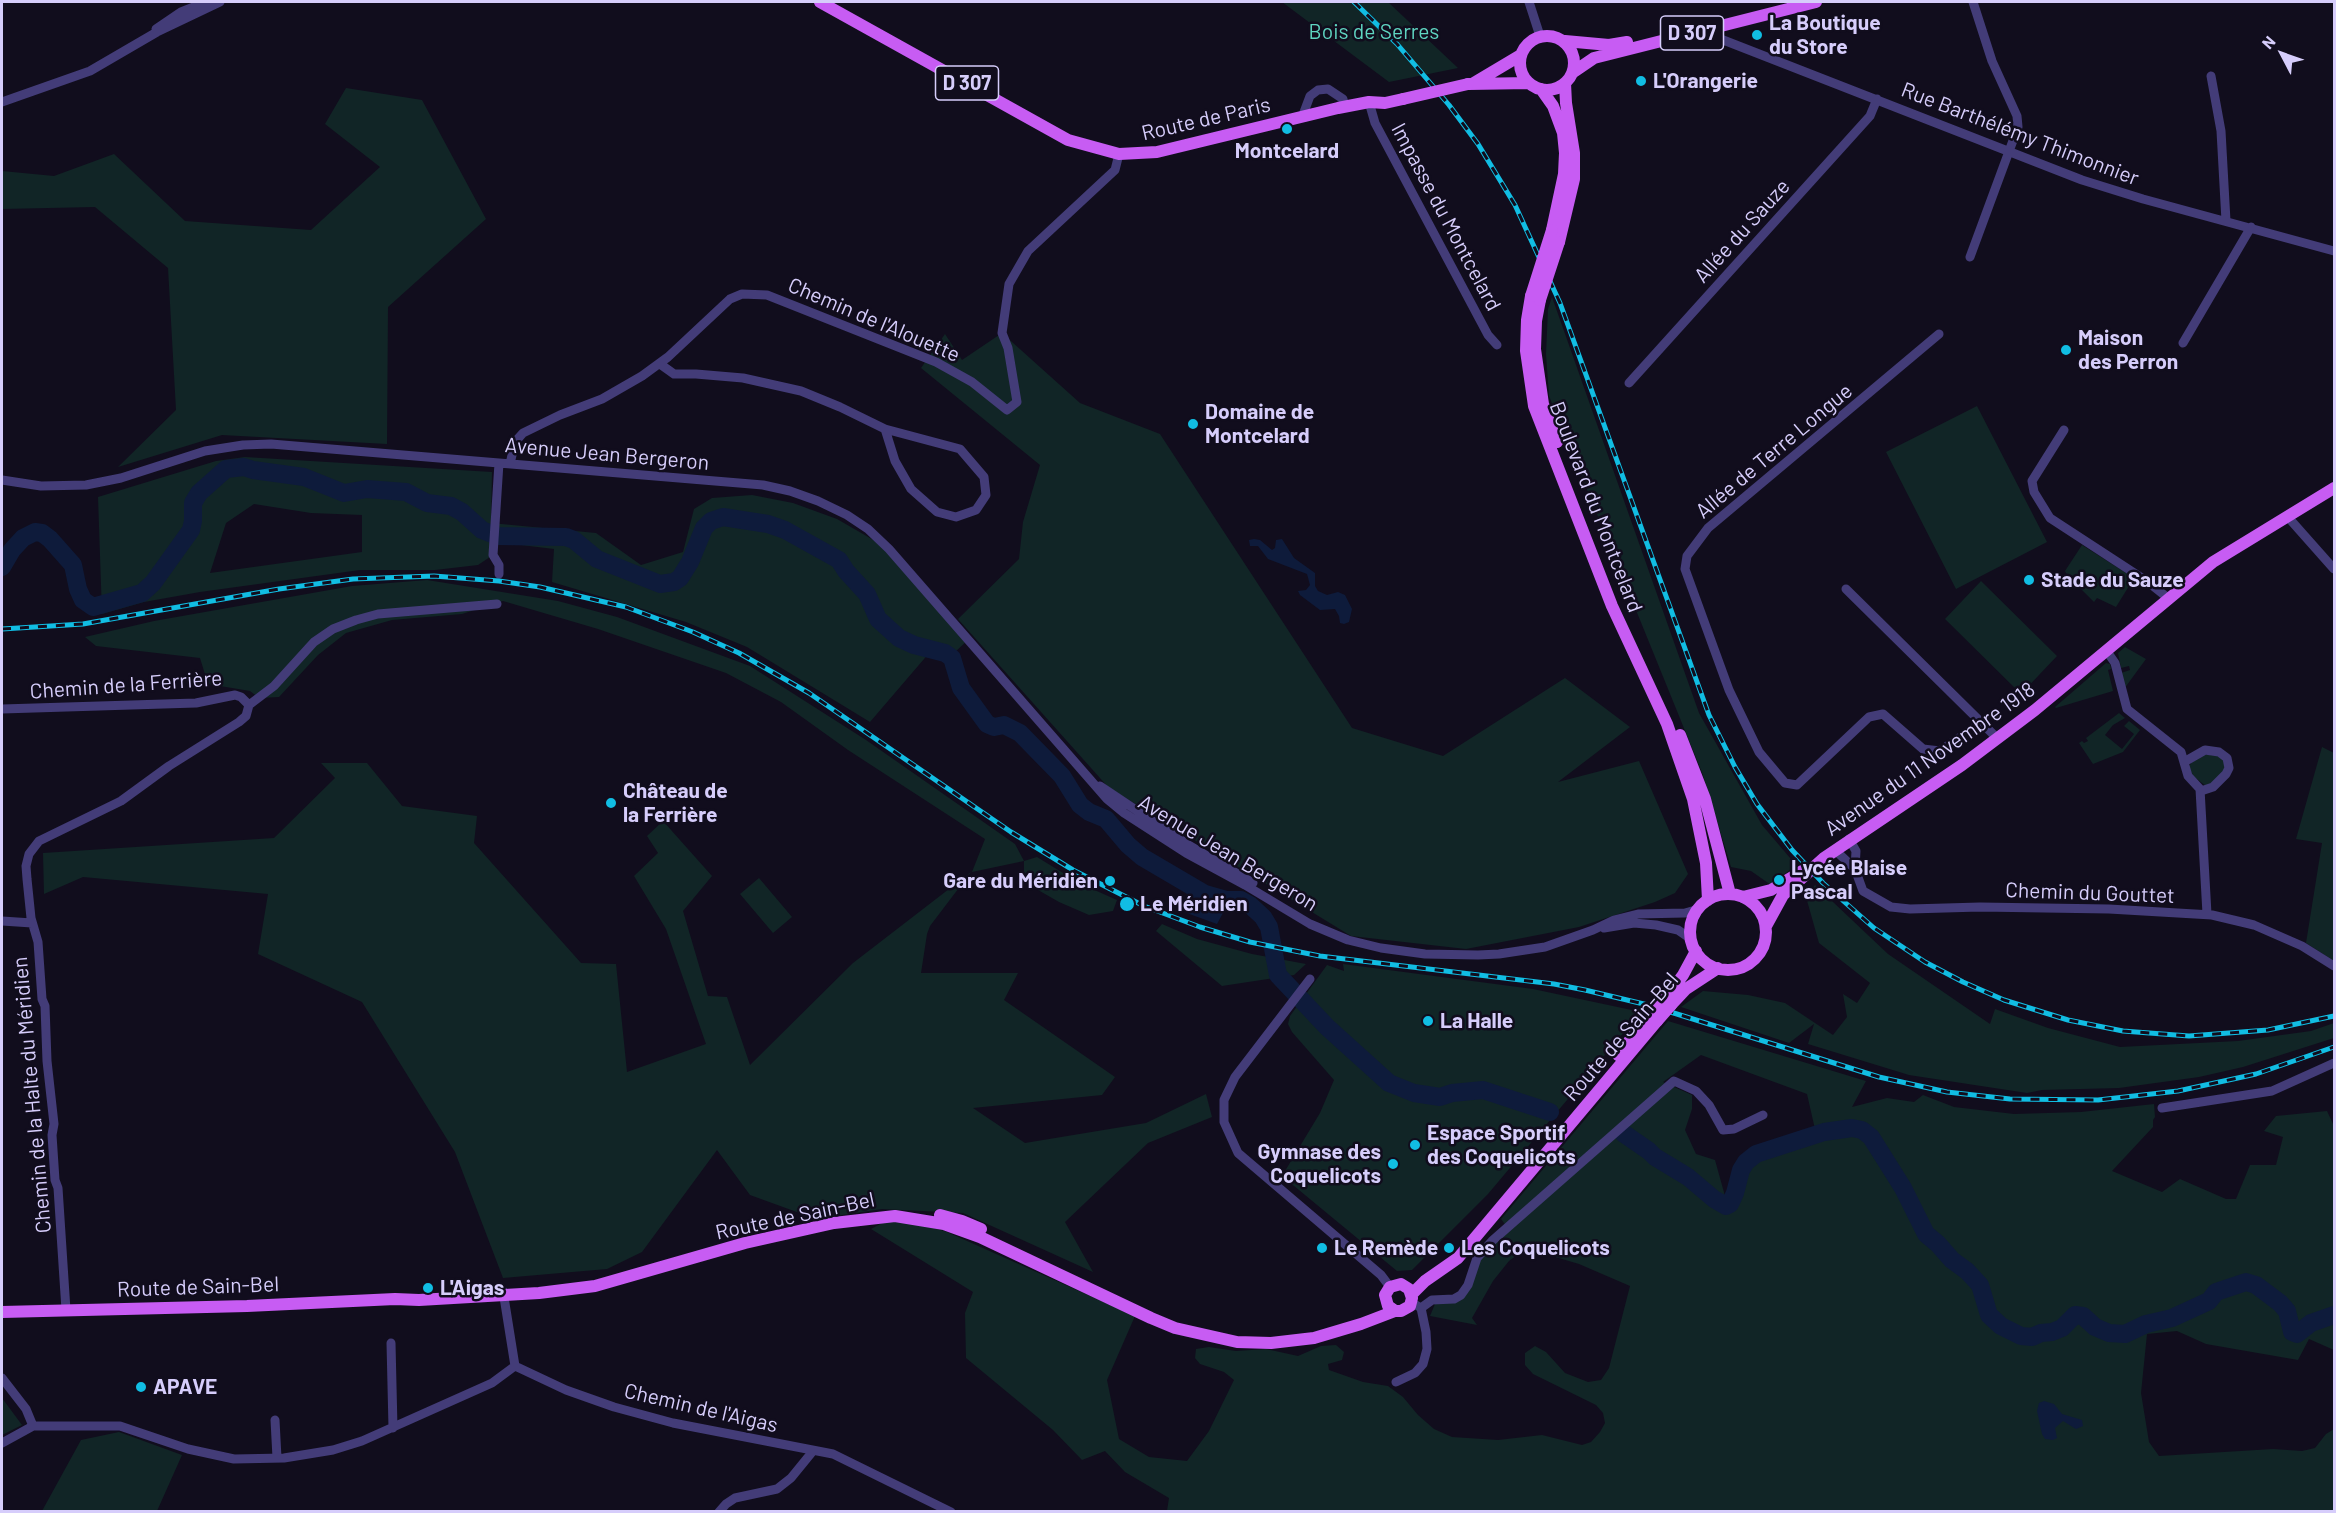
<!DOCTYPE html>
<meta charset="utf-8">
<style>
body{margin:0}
#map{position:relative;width:2336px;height:1513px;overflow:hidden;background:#110d1d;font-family:Barlow,sans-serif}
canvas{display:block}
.frame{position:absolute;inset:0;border:3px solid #d6cdfb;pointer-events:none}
.north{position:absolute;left:2252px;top:24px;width:60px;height:60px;-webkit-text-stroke:4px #110d1d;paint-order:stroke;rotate:311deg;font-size:16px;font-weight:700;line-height:24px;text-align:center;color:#d6cdfb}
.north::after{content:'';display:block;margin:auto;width:21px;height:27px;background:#d6cdfb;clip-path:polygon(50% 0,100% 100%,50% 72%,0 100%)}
</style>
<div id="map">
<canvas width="2336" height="1513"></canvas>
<div class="frame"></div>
<div class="north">N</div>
</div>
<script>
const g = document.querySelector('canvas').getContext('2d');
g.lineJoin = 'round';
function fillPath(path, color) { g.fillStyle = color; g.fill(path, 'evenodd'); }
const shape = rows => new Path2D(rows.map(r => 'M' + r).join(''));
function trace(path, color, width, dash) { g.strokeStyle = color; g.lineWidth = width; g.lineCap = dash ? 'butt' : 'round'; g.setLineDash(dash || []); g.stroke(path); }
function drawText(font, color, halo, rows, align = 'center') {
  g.font = font + ' Barlow,sans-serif'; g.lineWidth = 5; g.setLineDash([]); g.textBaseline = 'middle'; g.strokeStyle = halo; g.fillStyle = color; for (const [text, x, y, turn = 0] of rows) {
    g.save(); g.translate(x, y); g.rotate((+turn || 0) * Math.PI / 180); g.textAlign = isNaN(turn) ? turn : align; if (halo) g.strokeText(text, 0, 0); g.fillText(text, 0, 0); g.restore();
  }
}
fillPath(shape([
 [1282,2,1388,2,1458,68,1389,82],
 [346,88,422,100,486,219,388,307,387,444,222,435,118,467,176,410,168,268,95,207,2,209,2,171,54,176,114,154,185,221,311,230,380,167,325,124],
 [1552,297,1699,713,1762,825,1796,865,1771,885,1751,871,1731,867,1703,775,1549,396,1546,354,1548,309],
 [1002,333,1080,403,1160,434,1352,728,1443,756,1565,678,1630,727,1558,782,1639,761,1688,874,1675,893,1655,902,1579,927,1466,949,1351,936,1108,787,958,619,1019,559,1023,522,1040,465,921,368,945,334,962,360],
 [1977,406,2047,542,1956,589,1886,452],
 [245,457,492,472,491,523,596,533,641,565,683,552,694,509,712,498,752,495,793,503,837,519,889,549,969,639,954,653,936,645,870,722,747,647,686,622,552,582,554,549,496,542,493,555,478,565,435,570,360,570,200,592,144,602,102,614,98,497,216,461],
 [254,504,311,513,362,515,362,552,210,573,226,523],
 [2082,545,2134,578,2116,607,2097,598,2094,602,2067,575,2065,571],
 [427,580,558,601,617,617,750,666,866,740,1015,844,1024,861,1037,857,1081,884,1117,900,1113,911,1089,915,1059,902,1024,882,1024,861,972,872,985,839,848,750,781,702,726,673,598,629,503,601,462,614,392,620,346,633,318,655,279,697,259,698,250,691,208,684,200,658,96,646,85,637,154,621,352,586],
 [1981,581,2057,656,2021,694,1945,619],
 [2125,647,2146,659,2124,689,2121,673,2130,670,2129,666,2121,668,2118,653],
 [2106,663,2110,664,2111,669,2108,670,2113,691,2056,708,2055,707],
 [2119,713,2125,718,2113,725,2105,735,2122,749,2134,734,2124,726,2129,721,2140,730,2123,752,2093,764,2079,743,2082,741,2084,743,2088,741,2086,738],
 [2322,747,2334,753,2334,961,2306,943,2322,843,2296,839],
 [2203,754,2218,756,2223,759,2226,768,2212,785,2206,786,2193,776,2189,767,2191,763],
 [321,763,367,763,402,806,477,816,474,843,581,963,616,964,627,1072,706,1044,666,929,634,876,658,853,647,836,663,821,712,876,683,911,708,996,727,997,750,1065,853,963,971,872,930,926,927,934,921,973,1018,973,1004,1000,1115,1077,1102,1095,973,1108,1025,1143,1146,1123,1206,1094,1212,1117,1148,1143,1065,1222,1093,1272,963,1213,882,1209,816,1219,750,1195,717,1150,642,1252,607,1269,503,1278,455,1152,362,1002,258,954,268,894,83,877,44,894,43,853,274,838,335,778],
 [759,878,792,917,773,933,740,894],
 [1815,885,1888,954,1990,1024,1995,1009,2048,1028,2120,1047,2238,1041,2311,1031,2334,1023,2334,1038,2243,1067,2199,1077,2119,1088,2042,1090,2027,1093,1909,1075,1808,1044,1814,1024,1789,1043,1681,1007,1703,991,1748,995,1785,1003,1833,1035,1847,1017,1843,994,1857,1003,1870,983,1819,943,1806,897],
 [1162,924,1197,939,1252,954,1306,964,1294,975,1222,986,1156,931],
 [1343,964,1533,989,1641,1012,1488,1194,1412,1270,1397,1271,1282,1176,1320,1113,1334,1080,1292,1032,1288,1024,1290,1016,1327,965,1344,971],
 [1668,1021,1866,1081,1852,1107,1887,1098,1914,1102,1923,1095,1954,1107,2014,1114,2081,1112,2154,1104,2155,1117,2153,1120,2153,1127,2112,1171,2162,1192,2180,1179,2226,1199,2236,1199,2250,1165,2276,1165,2283,1137,2264,1131,2276,1116,2327,1111,2334,1126,2334,1350,2309,1339,2298,1360,2206,1344,2177,1331,2147,1334,2141,1393,2149,1442,2159,1456,2273,1449,2302,1451,2315,1448,2326,1434,2334,1429,2334,1511,1167,1511,1169,1498,1125,1472,1105,1451,1082,1460,1053,1430,966,1358,965,1313,973,1292,871,1229,895,1216,947,1232,1135,1316,1107,1380,1119,1439,1149,1457,1187,1461,1209,1431,1234,1380,1224,1372,1200,1364,1195,1358,1196,1349,1209,1347,1236,1351,1266,1349,1298,1356,1321,1346,1336,1345,1344,1352,1342,1360,1328,1364,1329,1370,1363,1382,1388,1386,1403,1397,1418,1415,1434,1429,1452,1437,1498,1440,1542,1435,1582,1445,1591,1442,1600,1432,1605,1423,1603,1413,1596,1405,1533,1374,1525,1365,1525,1353,1535,1346,1546,1352,1565,1373,1588,1382,1601,1380,1609,1368,1630,1286,1579,1264,1535,1251,1531,1245,1509,1261,1493,1281,1472,1318,1477,1325,1430,1316,1437,1299,1461,1295,1477,1258,1507,1227,1501,1219],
 [1701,1055,1807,1094,1817,1138,1755,1159,1748,1164,1731,1207,1719,1205,1725,1196,1715,1160,1696,1154,1685,1130,1692,1109,1692,1095,1663,1082],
 [2,1398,22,1425,2,1435],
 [119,1432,182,1455,157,1511,42,1511,81,1440]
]), '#112526');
fillPath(shape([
 [1254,539,1260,540,1272,550,1275,548,1276,540,1282,539,1294,558,1315,573,1315,586,1318,591,1327,595,1338,592,1345,595,1352,609,1349,622,1344,624,1340,623,1339,616,1335,609,1320,610,1300,595,1298,591,1306,590,1310,585,1307,574,1268,559,1258,546,1250,546,1249,540],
 [1187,899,1223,913,1217,924,1181,911],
 [2044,1401,2054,1404,2062,1414,2082,1420,2083,1426,2076,1429,2063,1421,2055,1428,2057,1438,2053,1440,2045,1439,2042,1434,2037,1411,2039,1403]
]), '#0e1b3b');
trace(shape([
 [2,567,12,550,23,538,35,532,42,533,50,539,73,565,78,589,83,600,93,607,142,593,153,583,191,530,193,521,193,503,199,493,226,469,244,467,253,470,304,477,344,493,367,489,406,492,427,503,451,506,462,512,482,530,497,536,566,537,574,540,597,559,660,584,674,582,680,578,690,562,704,528,711,521,723,517,768,524,785,530,839,560,846,571,867,594,878,619,899,638,914,645,945,653,952,658,961,688,987,724,994,727,1004,725,1020,733,1062,776,1080,805,1089,812,1106,819,1128,845,1142,857,1205,894,1226,900,1241,900,1250,905,1263,917,1269,927,1278,975,1327,1027,1389,1083,1414,1093,1440,1097,1452,1093,1483,1090,1550,1112],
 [1623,1133,1649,1151,1655,1157,1688,1177,1714,1199,1726,1206,1730,1204,1735,1193,1741,1170,1746,1162,1756,1154,1824,1132,1852,1128,1862,1130,1871,1137,1903,1188,1926,1234,1938,1244,1952,1260,1967,1271,1980,1285,1989,1315,2001,1326,2021,1336,2032,1337,2041,1333,2052,1332,2062,1328,2075,1315,2083,1316,2095,1327,2109,1333,2125,1334,2146,1324,2172,1318,2209,1301,2216,1292,2246,1282,2256,1285,2280,1303,2287,1311,2292,1332,2297,1334,2311,1323,2334,1315]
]), '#0e1b3b', 18);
trace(shape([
 [1529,2,1540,36],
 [1710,22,1713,36,2082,180,2143,199,2334,251],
 [156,29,181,12,206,2],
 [2211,76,2221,131,2226,221],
 [2,102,90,71,157,32,220,2],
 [1369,102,1375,123,1488,335,1497,345],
 [1305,117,1304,112,1310,96,1318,90,1328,89,1343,99,1345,107],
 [1970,257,2018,127,2017,116,1992,61,1973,2],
 [1939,334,1708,528,1687,556,1685,569,1729,690,1759,752,1785,783,1797,785,1869,717,1883,714,1923,749,1940,751,1982,722],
 [2183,343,2251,227],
 [660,364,674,374,696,374,743,378,801,391,840,407,885,429,960,449,984,477,986,495,976,510,956,517,937,512,911,489,895,461,885,429],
 [1629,383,1870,116,1877,99],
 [2064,430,2032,481,2034,492,2050,518,2148,582,2168,598],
 [510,464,515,442,523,433,560,415,602,399,642,376,668,357,730,299,742,294,767,295,936,362,972,382,1007,410,1017,402,1008,348,1002,333,1009,284,1028,251,1115,170,1119,154],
 [2,480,41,486,86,485,121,478,205,451,243,445,271,444,763,485,790,491,818,501,847,515,868,529,889,549,1107,799,1124,813,1186,853,1245,885,1310,924,1348,940,1381,948,1425,954,1478,955,1499,954,1545,947,1593,930,1614,920,1638,914,1685,913,1699,909],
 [2287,516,2334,569],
 [499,574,499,565,493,555,499,463],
 [1846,589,1998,739],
 [2106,650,2115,663,2127,709,2181,752,2188,776,2200,789,2207,914],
 [2,709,196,703,235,695,241,697,249,705],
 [2184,762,2205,750,2219,752,2227,758,2229,768,2226,774,2213,787,2201,791],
 [1100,786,1190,846,1253,883],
 [1849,839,1856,851,1855,869,1863,891,1891,907,1910,909,1980,907,2109,909,2212,915,2254,925,2302,946,2334,966],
 [1835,850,1855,869],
 [2,921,32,923],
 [1604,928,1634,923,1656,925,1678,930,1691,939],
 [1310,979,1235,1077,1224,1100,1224,1122,1238,1153,1381,1275,1390,1287],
 [2162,1108,2272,1091,2334,1063],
 [503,1291,515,1366,566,1390,614,1407,673,1423,833,1454,951,1512],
 [1421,1308,1432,1300,1454,1299,1461,1295,1468,1285,1477,1258,1492,1241,1674,1081,1696,1091,1709,1105,1723,1130,1734,1129,1763,1115],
 [66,1310,58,1188,55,1180,52,1135,54,1124,47,1061,45,1006,42,999,38,942,31,918,27,879,26,866,29,854,39,841,121,801,169,766,239,722,246,716,249,705,274,686,314,642,333,629,356,620,378,614,497,604],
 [391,1343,393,1428],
 [2,1378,26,1409,33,1426,2,1443],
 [1396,1382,1415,1373,1423,1364,1427,1349,1426,1332,1421,1308,1416,1305],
 [275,1420,277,1458],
 [33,1426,120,1426,188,1449,234,1459,284,1458,333,1450,362,1441,492,1383,515,1366],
 [719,1512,726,1504,735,1498,777,1489,791,1478,813,1451]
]), '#433c78', 9);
trace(shape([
 [820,2,1068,140,1119,154,1157,152,1338,108,1369,102,1385,103,1403,99],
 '1520 63a27 27 0 1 1 54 0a27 27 0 1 1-54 0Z',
 [1565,41,1609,45,1627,42],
 [1572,73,1594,58,1816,2],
 [1474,83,1521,55],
 [1468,84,1529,83],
 [1541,89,1553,106,1563,133,1565,153,1564,174,1552,230],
 [1559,242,1574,179,1574,153,1566,103,1565,83],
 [1531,296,1527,320,1526,351,1534,406,1612,606,1667,724,1693,799,1706,863,1708,900],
 [1540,300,1536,321,1535,349,1543,404,1557,442],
 [1680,735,1705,799,1730,894],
 '1690 932a38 38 0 1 1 76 0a38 38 0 1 1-76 0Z',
 [1743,897,1771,890,1802,871],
 [1766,926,1783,895,1824,858,1962,765,2035,710,2213,562,2334,488],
 [1663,1002,1683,975,1696,951],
 [1671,1005,1686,989,1718,968],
 [1618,1055,1647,1019],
 [940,1215,962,1221,981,1229],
 [1412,1294,1425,1281,1458,1258,1657,1021],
 [2,1312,247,1306,395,1299,419,1300,539,1293,595,1286,745,1243,834,1223,895,1216,944,1224,980,1237,1151,1318,1175,1328,1237,1342,1271,1343,1314,1338,1361,1324,1395,1311,1401,1311,1410,1306,1412,1298,1409,1289,1401,1284,1390,1287,1385,1295,1388,1306,1395,1311]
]), '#c75cf3', 12);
const rail = shape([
 [1354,2,1397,44,1449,105,1478,144,1515,205,1560,303,1709,715,1735,767,1757,804,1792,850,1823,883,1874,928,1925,962,1963,982,2004,1000,2068,1020,2123,1031,2189,1036,2268,1030,2334,1016],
 [2,629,83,624,279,589,353,579,434,576,499,581,540,587,626,607,693,632,739,653,809,693,1011,832,1073,870,1144,906,1200,927,1250,942,1320,956,1554,984,1585,990,1648,1005,1879,1077,1947,1092,2010,1099,2098,1100,2178,1091,2256,1074,2334,1047]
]);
trace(rail, '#11bde3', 5);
trace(rail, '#110d1d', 3, [9]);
trace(shape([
 [1403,99,1468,84],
 [1531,296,1552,230],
 [1540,300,1559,242],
 [1647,1019,1663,1002],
 [1657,1021,1671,1005]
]), '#c75cf3', 12);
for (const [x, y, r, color] of [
 [1757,35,6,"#11bde3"],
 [1641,81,6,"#11bde3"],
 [1287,129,6,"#11bde3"],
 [2066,350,6,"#11bde3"],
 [1193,424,6,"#11bde3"],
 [2029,580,6,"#11bde3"],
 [611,803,6,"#11bde3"],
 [1779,880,6,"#11bde3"],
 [1110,881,6,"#11bde3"],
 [1127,904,8,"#11bde3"],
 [1428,1021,6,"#11bde3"],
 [1415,1145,6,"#11bde3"],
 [1393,1164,6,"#11bde3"],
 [1322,1248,6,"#11bde3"],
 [1449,1248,6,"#11bde3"],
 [428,1288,6,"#11bde3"],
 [141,1387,6,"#11bde3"]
]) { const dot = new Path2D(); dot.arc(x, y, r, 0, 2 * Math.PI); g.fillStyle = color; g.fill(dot); trace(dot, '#110d1d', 2); }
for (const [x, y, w] of [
 [1692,33,63],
 [967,83,63]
]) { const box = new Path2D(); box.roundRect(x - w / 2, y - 17, w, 34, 4.5); g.fillStyle = '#110d1d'; g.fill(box); trace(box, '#d6cdfb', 1.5); }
drawText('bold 20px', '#d6cdfb', null, [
 ["D 307",1692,33],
 ["D 307",967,83]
]);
drawText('bold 21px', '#d6cdfb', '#110d1d', [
 ["La Boutique",1769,23],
 ["du Store",1769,47],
 ["L'Orangerie",1653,81],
 ["Montcelard",1287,151,"center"],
 ["Maison",2078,338],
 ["des Perron",2078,362],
 ["Domaine de",1205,412],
 ["Montcelard",1205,436],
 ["Stade du Sauze",2041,580],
 ["Château de",623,791],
 ["la Ferrière",623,815],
 ["Lycée Blaise",1791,868],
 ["Pascal",1791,892],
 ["Gare du Méridien",1098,881,"right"],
 ["Le Méridien",1140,904],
 ["La Halle",1440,1021],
 ["Espace Sportif",1427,1133],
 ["des Coquelicots",1427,1157],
 ["Gymnase des",1381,1152,"right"],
 ["Coquelicots",1381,1176,"right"],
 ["Le Remède",1334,1248],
 ["Les Coquelicots",1461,1248],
 ["L'Aigas",440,1288],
 ["APAVE",153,1387]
], 'left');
drawText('21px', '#5fd5c1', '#110d1d', [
 ["Bois de Serres",1374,32]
]);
drawText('21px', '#d6cdfb', '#110d1d', [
 ["Route de Paris",1206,119,-13],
 ["Rue Barthélémy Thimonnier",2020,134,21],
 ["Impasse du Montcelard",1446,217,62],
 ["Allée du Sauze",1742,231,-48],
 ["Chemin de l'Alouette",874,320,23],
 ["Allée de Terre Longue",1774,451,-40],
 ["Avenue Jean Bergeron",607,454,5],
 ["Boulevard du Montcelard",1596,507,69],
 ["Chemin de la Ferrière",126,685,-4],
 ["Avenue du 11 Novembre 1918",1930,759,-35],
 ["Avenue Jean Bergeron",1228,853,31],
 ["Chemin du Gouttet",2090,893,2],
 ["Route de Sain-Bel",1621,1037,-49],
 ["Chemin de la Halte du Méridien",32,1095,-95],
 ["Route de Sain-Bel",795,1216,-12],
 ["Route de Sain-Bel",198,1287,-2],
 ["Chemin de l'Aigas",701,1408,13]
]);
</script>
